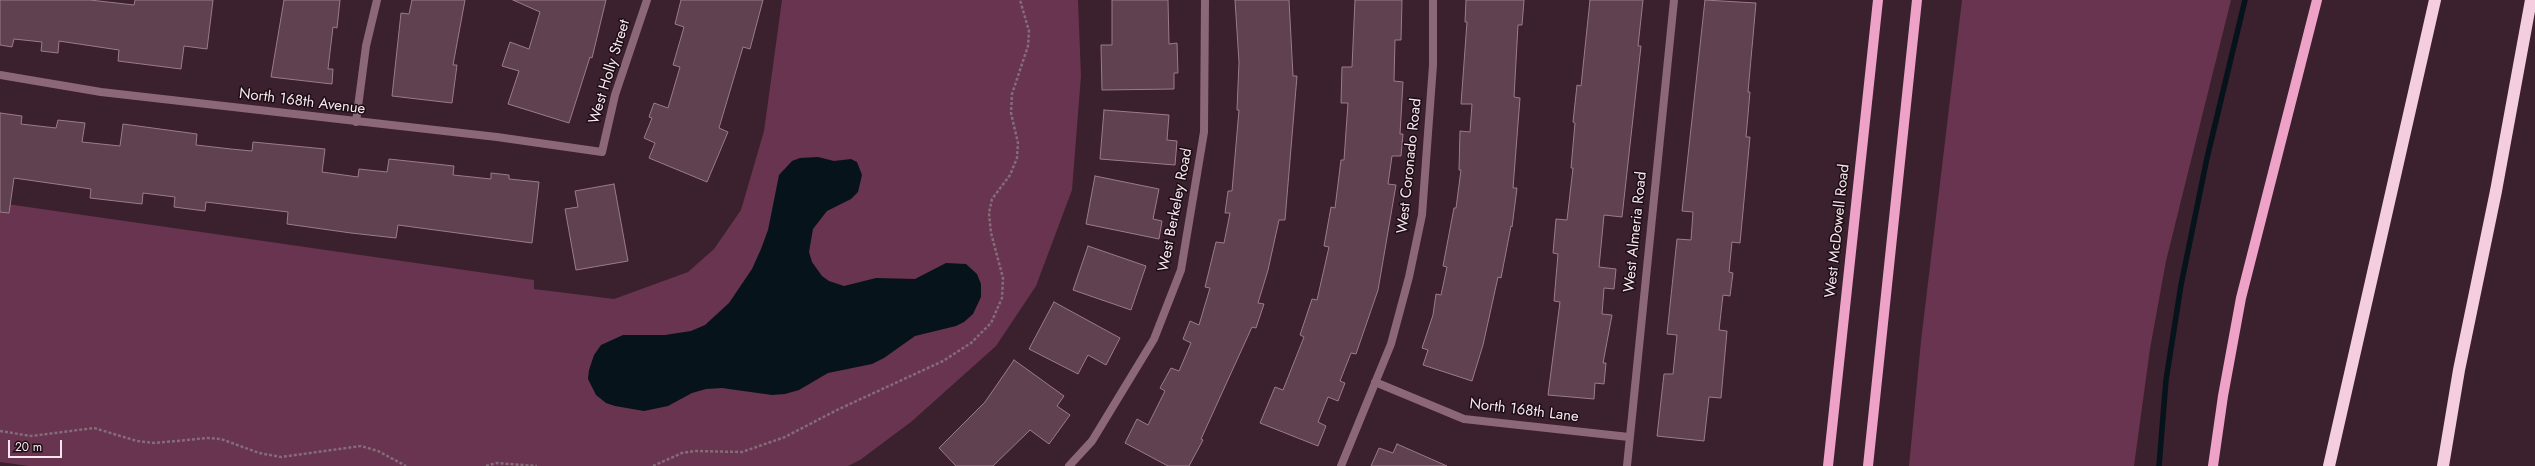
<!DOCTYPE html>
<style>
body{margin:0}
#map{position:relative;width:2535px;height:466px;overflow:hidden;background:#3b202e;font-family:Jost,sans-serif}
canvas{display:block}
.scale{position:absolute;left:8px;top:440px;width:54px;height:18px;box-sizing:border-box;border:2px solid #f9e6ee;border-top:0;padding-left:5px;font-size:12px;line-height:14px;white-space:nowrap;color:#f9e6ee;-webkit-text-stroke:3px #1b0e14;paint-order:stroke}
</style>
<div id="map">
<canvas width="2535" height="466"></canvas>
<div class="scale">20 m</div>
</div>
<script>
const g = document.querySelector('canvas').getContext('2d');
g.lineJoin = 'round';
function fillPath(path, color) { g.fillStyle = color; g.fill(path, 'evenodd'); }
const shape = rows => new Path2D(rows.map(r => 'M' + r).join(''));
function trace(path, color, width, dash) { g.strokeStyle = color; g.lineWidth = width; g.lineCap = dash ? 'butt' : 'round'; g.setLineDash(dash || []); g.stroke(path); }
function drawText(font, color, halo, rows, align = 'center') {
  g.font = font + ' Jost,sans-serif'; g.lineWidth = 3; g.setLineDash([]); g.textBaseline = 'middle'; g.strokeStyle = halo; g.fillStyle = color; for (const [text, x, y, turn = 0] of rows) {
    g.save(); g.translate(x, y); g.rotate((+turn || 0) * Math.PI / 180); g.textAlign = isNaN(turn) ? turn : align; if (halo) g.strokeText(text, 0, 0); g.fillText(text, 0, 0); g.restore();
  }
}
fillPath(shape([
 [782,0,1078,0,1081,76,1072,190,1036,286,996,346,911,422,860,460,848,466,29,466,0,462,0,203,534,280,534,289,614,299,688,272,714,249,741,210,764,131],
 [1962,0,2231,0,2166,261,2150,349,2134,466,1909,466,1921,341]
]), '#68344f');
fillPath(shape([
 [818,157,834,161,851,159,857,162,862,175,858,192,851,199,827,211,813,229,809,252,812,262,822,276,829,281,844,286,876,278,915,279,946,263,966,264,977,274,981,284,981,297,973,314,964,322,956,326,915,336,884,358,872,364,828,373,799,390,785,394,772,395,722,388,706,389,692,393,668,406,644,411,615,406,606,403,596,395,588,379,589,370,594,355,601,345,623,335,665,335,691,331,705,325,729,303,752,269,761,249,768,230,779,175,792,161,800,158]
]), '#06131a');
trace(shape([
 [2159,466,2166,380,2181,285,2207,158,2245,0]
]), '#06131a', 5.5);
const building = shape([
 [0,0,90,0,134,5,135,0,213,0,207,49,184,46,181,69,118,61,119,50,59,41,58,53,41,51,42,42,14,39,12,47,0,45,0,0],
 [284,0,340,0,337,28,333,27,328,69,333,69,332,84,271,77,284,0],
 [412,0,465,0,453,65,457,65,452,103,392,96,401,13,409,14,412,0],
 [513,0,606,0,592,58,590,57,569,123,508,104,519,71,502,66,510,42,529,49,540,12,513,0],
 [681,0,763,0,750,49,743,47,719,128,728,132,707,182,649,158,655,143,644,138,652,118,649,117,654,103,668,108,680,67,673,65,684,27,675,24,681,0],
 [1112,0,1168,0,1169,44,1177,43,1178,73,1174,73,1174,89,1102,90,1101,45,1112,45,1112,0],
 [1235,0,1289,0,1293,76,1297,76,1285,220,1279,220,1268,270,1258,303,1264,304,1256,328,1252,327,1201,439,1203,440,1189,466,1168,466,1125,443,1137,419,1148,425,1165,391,1160,388,1171,368,1179,371,1191,343,1183,339,1190,321,1199,325,1210,288,1205,287,1216,242,1224,243,1230,213,1225,213,1228,191,1232,191,1239,110,1237,110,1239,62,1235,0],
 [1355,0,1402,0,1401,40,1395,40,1394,81,1403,82,1400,134,1403,134,1401,156,1392,156,1388,184,1396,185,1378,290,1356,354,1351,353,1340,381,1345,383,1338,401,1328,397,1318,422,1326,426,1318,446,1260,423,1275,387,1283,390,1304,337,1300,335,1312,299,1317,300,1329,247,1324,246,1331,207,1335,208,1341,160,1344,160,1348,103,1341,103,1342,67,1352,67,1355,0],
 [1466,0,1524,0,1522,25,1518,25,1514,97,1520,98,1513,188,1517,188,1512,227,1511,226,1501,278,1498,277,1483,345,1472,381,1423,365,1428,350,1422,348,1433,315,1436,294,1441,295,1447,267,1443,266,1454,208,1456,208,1461,170,1459,170,1460,131,1470,132,1472,104,1461,104,1467,22,1465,22,1466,0],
 [1590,0,1643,0,1638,46,1641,46,1622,217,1604,215,1599,267,1616,269,1614,289,1604,288,1602,314,1612,315,1603,363,1606,363,1604,384,1595,383,1594,399,1548,395,1560,302,1554,301,1558,254,1553,253,1556,219,1567,220,1573,168,1571,168,1575,123,1573,122,1577,85,1581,86,1590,0],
 [1705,0,1756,3,1748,92,1750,92,1746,137,1750,137,1740,243,1732,242,1729,272,1733,273,1730,296,1723,295,1719,330,1727,331,1721,398,1709,397,1704,441,1657,436,1664,374,1673,374,1677,335,1667,334,1677,239,1691,240,1693,212,1682,211,1705,0],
 [1104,110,1169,115,1167,140,1177,141,1175,165,1100,159,1104,110],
 [0,113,22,116,21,124,56,128,58,120,85,123,82,142,120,146,123,124,197,134,196,145,231,149,252,151,253,142,325,149,322,172,358,177,359,169,387,172,389,159,454,166,453,175,491,179,491,173,509,175,509,179,539,182,532,243,398,225,396,238,351,233,287,224,288,212,206,202,205,211,174,207,175,197,143,193,142,204,90,198,91,189,14,178,9,213,0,212,0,113],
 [1095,176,1159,189,1153,219,1162,221,1159,239,1086,224,1095,176],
 [614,184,628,261,576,270,565,209,578,207,575,191,614,184],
 [1088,246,1146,266,1131,310,1073,290,1088,246],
 [1054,302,1120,338,1106,365,1088,355,1078,374,1029,349,1054,302],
 [1014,360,1064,396,1057,406,1070,415,1049,444,1030,430,993,466,956,466,939,448,985,402,1014,360],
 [1397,444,1447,466,1371,466,1379,448,1393,453,1397,444]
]);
fillPath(building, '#5f414f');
trace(building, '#9c7b8a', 1);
trace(shape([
 [0,431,31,436,94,428,137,441,155,443,208,438,221,439,259,453,281,457,361,446,378,451,406,466],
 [486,466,496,463,537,466],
 [653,466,682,453,695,451,742,452,785,437,837,410,943,361,971,343,991,323,1002,298,1003,278,991,233,989,213,992,199,1010,175,1017,158,1018,143,1011,113,1012,94,1028,46,1029,31,1020,0]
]), '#846c78', 2.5, [3, 2]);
trace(shape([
 [0,75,101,92,497,137,602,152,615,95,647,0],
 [356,122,366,46,377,0],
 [1375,382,1464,419,1629,437],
 [1069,466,1092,441,1154,339,1181,270,1204,132,1205,0],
 [1341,466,1391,344,1409,277,1422,215,1433,65,1433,0],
 [1627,466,1674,0]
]), '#8c6778', 8);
trace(shape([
 [1828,466,1878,0],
 [1868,466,1917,0],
 [2213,466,2223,396,2241,298,2317,0]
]), '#efa2c7', 10);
trace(shape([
 [2329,466,2435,0],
 [2443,466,2459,370,2496,191,2531,0]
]), '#f4cedf', 12);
drawText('15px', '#f9e6ee', '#1b0e14', [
 ["West Holly Street",610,72,-73],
 ["North 168th Avenue",302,102,7],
 ["West Coronado Road",1410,166,-84],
 ["West Berkeley Road",1176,210,-79],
 ["West McDowell Road",1838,231,-84],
 ["West Almeria Road",1636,232,-84],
 ["North 168th Lane",1524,411,7]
]);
</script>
